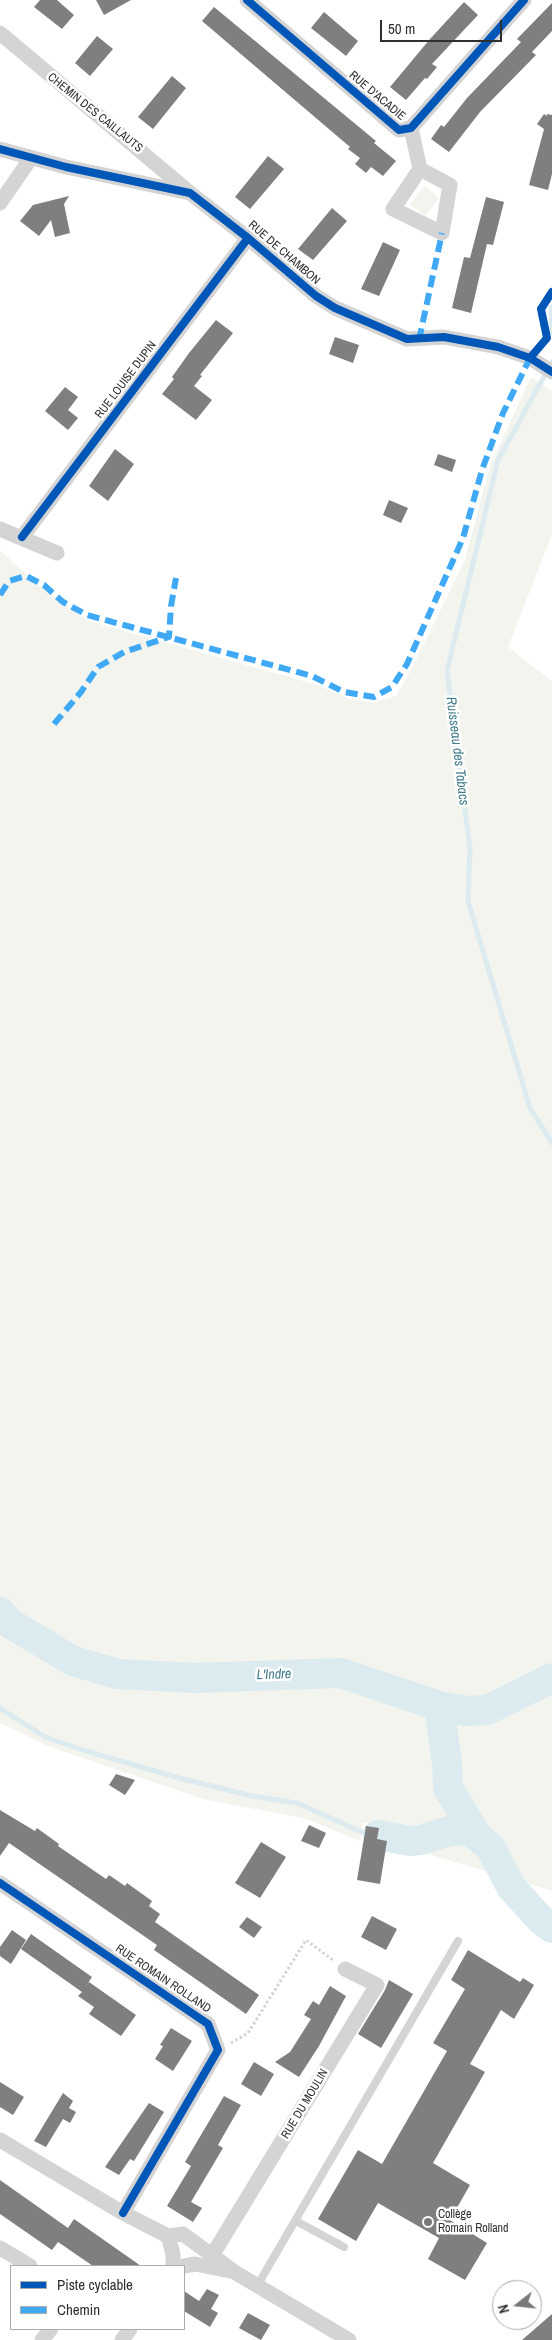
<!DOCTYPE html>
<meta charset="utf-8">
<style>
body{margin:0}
#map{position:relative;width:552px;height:2340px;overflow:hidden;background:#fff;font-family:"Archivo Narrow",sans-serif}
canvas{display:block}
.legend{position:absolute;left:10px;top:2265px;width:175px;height:65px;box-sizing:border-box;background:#fff;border:1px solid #acacac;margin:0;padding:6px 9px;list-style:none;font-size:15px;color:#2f2f2f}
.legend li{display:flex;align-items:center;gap:10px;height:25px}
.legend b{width:25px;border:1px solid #acacac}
.north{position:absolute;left:492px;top:2280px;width:50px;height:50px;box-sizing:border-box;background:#fff;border:1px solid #acacac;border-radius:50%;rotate:254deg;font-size:14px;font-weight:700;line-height:20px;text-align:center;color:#2f2f2f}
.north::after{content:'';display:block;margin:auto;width:18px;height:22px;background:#787878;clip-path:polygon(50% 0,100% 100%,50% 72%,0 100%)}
.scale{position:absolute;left:380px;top:20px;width:122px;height:22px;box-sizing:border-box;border:2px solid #2f2f2f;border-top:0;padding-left:6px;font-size:15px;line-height:18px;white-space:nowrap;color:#2f2f2f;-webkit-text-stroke:4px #fff;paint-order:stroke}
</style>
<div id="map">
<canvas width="552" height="2340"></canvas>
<ul class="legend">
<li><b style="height:6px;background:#0057b8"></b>Piste cyclable</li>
<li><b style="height:6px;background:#3fa9f5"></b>Chemin</li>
</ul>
<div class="north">N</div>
<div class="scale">50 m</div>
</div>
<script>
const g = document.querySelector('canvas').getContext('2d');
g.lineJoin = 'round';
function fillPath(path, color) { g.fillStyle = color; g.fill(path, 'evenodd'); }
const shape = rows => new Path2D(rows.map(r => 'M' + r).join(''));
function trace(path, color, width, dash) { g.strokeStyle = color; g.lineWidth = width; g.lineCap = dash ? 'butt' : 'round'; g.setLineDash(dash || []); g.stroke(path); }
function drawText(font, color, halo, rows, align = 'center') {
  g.font = font + ' "Archivo Narrow",sans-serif'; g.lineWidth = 5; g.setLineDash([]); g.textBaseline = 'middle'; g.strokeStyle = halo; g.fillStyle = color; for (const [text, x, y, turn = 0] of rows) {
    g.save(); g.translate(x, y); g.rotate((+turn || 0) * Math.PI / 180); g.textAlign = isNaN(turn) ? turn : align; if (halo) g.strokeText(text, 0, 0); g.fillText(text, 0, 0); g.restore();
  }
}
fillPath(shape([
 [425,186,439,198,425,216,410,204],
 [531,377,552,391,552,534,508,647,552,681,552,1891,421,1852,389,1848,390,1839,381,1837,381,1824,363,1823,360,1841,307,1819,203,1799,48,1746,0,1723,0,550,39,586,88,621,318,685,350,699,373,703,396,696,413,666,465,560,490,466]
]), '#f2f4ed');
trace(shape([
 [551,307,552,333],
 [552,362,498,460,447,671,470,848,468,901,530,1108,552,1143],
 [0,1708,45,1737,83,1750,179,1778,252,1796,297,1803,364,1833]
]), '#dbebf0', 5);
trace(shape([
 [0,1612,11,1624,73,1661,118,1674,195,1678,341,1673,439,1706,466,1711,487,1710,552,1678],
 [439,1706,447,1763,448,1788,476,1834],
 [378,1835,410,1841,421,1840,449,1831,467,1830,472,1832,491,1848,511,1887,542,1921,552,1928]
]), '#dbebf0', 30);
fillPath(shape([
 [40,0,57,0,74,15,62,29,34,7],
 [96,0,131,0,104,15],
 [464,2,478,15,432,64,437,67,427,79,425,78,406,100,390,87,430,39],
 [552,3,552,31,532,52,536,55,480,112,449,152,431,139,441,125,444,127,467,98,521,42,517,39],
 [214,7,376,141,374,143,396,161,383,176,371,167,366,173,355,164,360,158,348,149,350,147,202,21],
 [324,12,358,41,346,56,311,28],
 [97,36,113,49,90,76,75,63],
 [172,76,186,88,153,129,138,117],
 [544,114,547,116,547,114,552,115,552,174,548,190,529,185,544,129,537,124],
 [268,156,284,169,250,209,235,197],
 [69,196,64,204,70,233,55,237,51,220,39,236,20,221,33,205],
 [486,197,504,202,493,245,487,244,471,313,452,308,464,257,470,258],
 [332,208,347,221,313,260,298,249],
 [383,242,400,250,379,296,361,289],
 [216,320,233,333,200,375,202,376,194,386,212,400,196,420,162,394,174,379,172,377,189,353],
 [335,337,359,345,353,363,329,354],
 [65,387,78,397,68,410,78,418,68,430,45,411],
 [115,449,134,464,108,501,89,486],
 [438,454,456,460,452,472,434,465],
 [389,500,408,508,401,523,383,515],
 [116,1774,135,1780,125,1795,109,1785],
 [0,1810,35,1831,37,1828,59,1844,58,1846,106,1879,109,1875,125,1886,127,1883,152,1901,149,1906,160,1914,155,1922,259,1995,246,2014,154,1950,157,1945,9,1843,0,1856],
 [309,1825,326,1833,319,1848,301,1841],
 [366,1826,379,1828,377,1839,387,1841,380,1884,357,1880],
 [261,1842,286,1857,260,1898,235,1883],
 [372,1916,397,1929,386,1950,361,1937],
 [247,1917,262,1927,254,1938,239,1927],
 [12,1930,26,1940,11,1964,0,1956,0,1947],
 [31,1934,92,1977,84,1989,89,1982,136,2015,121,2036,89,2014,94,2007,78,1996,82,1992,21,1949],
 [468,1950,520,1982,523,1978,534,1985,514,2019,501,2010,470,2064,485,2072,433,2163,470,2185,450,2220,487,2243,465,2280,428,2259,439,2238,378,2203,356,2241,318,2219,358,2150,382,2164,447,2051,433,2043,465,1989,451,1980],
 [389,1980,413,1994,381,2048,358,2034,385,1990],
 [330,1986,346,1996,319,2046,299,2077,275,2062,290,2052,311,2019,304,2015,313,2001,319,2005],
 [171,2028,192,2041,173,2071,155,2059,163,2046,160,2045],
 [254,2062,274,2074,261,2096,241,2084],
 [0,2082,24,2097,13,2115,0,2107],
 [63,2093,73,2101,69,2108,76,2112,70,2123,63,2119,46,2147,34,2141],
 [224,2096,241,2105,218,2145,223,2148,191,2202,202,2208,193,2222,167,2206,191,2166,185,2162],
 [149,2103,164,2112,134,2161,130,2159,119,2175,105,2167],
 [0,2180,68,2228,74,2219,141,2266,93,2266,58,2242,52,2250,0,2214],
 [207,2289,219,2295,211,2309,218,2313,210,2327,184,2311,184,2291,199,2301],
 [248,2313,270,2325,261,2340,239,2328],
 [552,2314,552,2340,522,2340]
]), '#7f7f7f');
trace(shape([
 [539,347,547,338,541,309,552,292],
 [231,2043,248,2033,306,1940,334,1961]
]), '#d4d4d4', 3, [2.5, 2.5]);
trace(shape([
 [296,2221,344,2247],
 [257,2286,458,1941]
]), '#d4d4d4', 8);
trace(shape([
 [247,0,399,130,411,128,524,0],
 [0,33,189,192],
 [411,128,420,169,393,209,442,233,450,185,420,169],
 [0,149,66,167,190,193,248,238,316,296,335,308,407,339,444,337,498,347,530,358,552,372],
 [0,203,31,158],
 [0,529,57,553],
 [22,537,248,238],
 [0,1883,208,2024,218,2050,123,2213],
 [0,2140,123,2213,168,2236,173,2254,173,2266],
 [168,2236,183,2234,236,2273,349,2340],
 [0,2248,30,2266],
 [213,2254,377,1985,345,1969],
 [184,2266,195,2264,230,2271],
 [42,2340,51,2329],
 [122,2340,130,2329]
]), '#d4d4d4', 15);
trace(shape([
 [419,340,442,233],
 [0,595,9,581,26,576,44,585,63,602,87,615,312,676,344,692,374,697,392,687,407,664,463,538,482,470,503,413,530,358],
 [54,724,81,692,98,667,124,652,169,637,171,606,176,578]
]), '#3fa9f5', 6, [12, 6]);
trace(shape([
 [247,0,399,130,411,128,524,0],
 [0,149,66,167,190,193,248,238,316,296,335,308,407,339,444,337,498,347,530,358,552,372],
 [530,358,547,338,541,309,552,292],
 [22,537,248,238],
 [0,1883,208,2024,218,2050,123,2213]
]), '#0057b8', 8);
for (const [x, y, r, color] of [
 [428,2222,5,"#787878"]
]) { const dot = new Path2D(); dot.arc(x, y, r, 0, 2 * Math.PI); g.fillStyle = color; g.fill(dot); trace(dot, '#fff', 2); }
drawText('12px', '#2f2f2f', '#fff', [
 ["RUE D'ACADIE",377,96,40],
 ["CHEMIN DES CAILLAUTS",95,113,39],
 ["RUE DE CHAMBON",284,253,41],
 ["RUE LOUISE DUPIN",126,380,-53],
 ["RUE ROMAIN ROLLAND",163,1979,34],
 ["RUE DU MOULIN",305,2104,-59]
]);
drawText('12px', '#2f2f2f', '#fff', [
 ["Collège",438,2215],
 ["Romain Rolland",438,2229]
], 'left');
drawText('italic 14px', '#437c8b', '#fff', [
 ["Ruisseau des Tabacs",457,751,83],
 ["L'Indre",274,1675,-2]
]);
</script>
